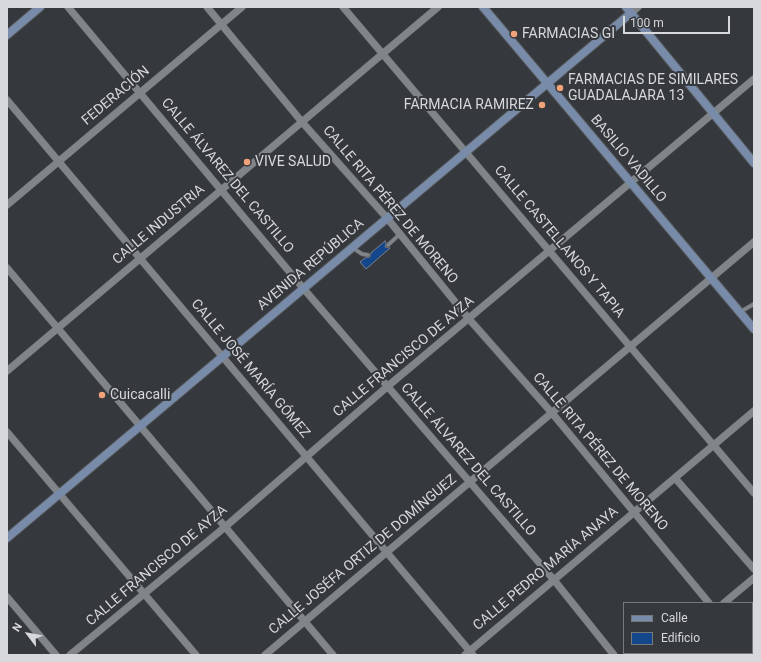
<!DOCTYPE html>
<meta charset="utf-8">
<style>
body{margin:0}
#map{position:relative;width:761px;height:662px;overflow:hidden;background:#35383c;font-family:Roboto,sans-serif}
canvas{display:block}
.frame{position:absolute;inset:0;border:8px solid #d6d8db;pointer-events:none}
.legend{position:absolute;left:623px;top:602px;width:130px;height:52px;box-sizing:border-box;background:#35383c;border:1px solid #75787c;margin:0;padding:5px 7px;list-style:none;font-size:12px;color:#d6d8db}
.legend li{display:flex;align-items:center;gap:8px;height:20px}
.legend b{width:20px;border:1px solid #75787c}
.north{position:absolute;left:8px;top:614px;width:40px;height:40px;-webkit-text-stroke:3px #35383c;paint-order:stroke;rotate:302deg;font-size:11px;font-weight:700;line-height:16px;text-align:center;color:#d6d8db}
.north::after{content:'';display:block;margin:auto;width:14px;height:18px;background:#d6d8db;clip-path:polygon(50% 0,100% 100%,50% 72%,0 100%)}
.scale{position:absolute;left:623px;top:16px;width:107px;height:18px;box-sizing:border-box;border:2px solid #d6d8db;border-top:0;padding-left:5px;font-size:12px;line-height:14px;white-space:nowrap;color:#d6d8db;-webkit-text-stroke:3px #35383c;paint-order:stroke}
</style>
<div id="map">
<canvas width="761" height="662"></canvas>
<div class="frame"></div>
<ul class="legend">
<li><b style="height:5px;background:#788ba8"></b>Calle</li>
<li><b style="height:11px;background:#14468b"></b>Edificio</li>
</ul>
<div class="north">N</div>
<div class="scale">100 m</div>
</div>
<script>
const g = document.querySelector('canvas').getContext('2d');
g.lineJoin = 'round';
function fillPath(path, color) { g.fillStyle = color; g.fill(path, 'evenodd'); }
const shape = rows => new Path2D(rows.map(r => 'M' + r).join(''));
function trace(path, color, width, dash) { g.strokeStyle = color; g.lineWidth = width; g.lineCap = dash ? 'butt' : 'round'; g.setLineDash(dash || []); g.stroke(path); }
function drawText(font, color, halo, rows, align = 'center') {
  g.font = font + ' Roboto,sans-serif'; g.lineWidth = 4; g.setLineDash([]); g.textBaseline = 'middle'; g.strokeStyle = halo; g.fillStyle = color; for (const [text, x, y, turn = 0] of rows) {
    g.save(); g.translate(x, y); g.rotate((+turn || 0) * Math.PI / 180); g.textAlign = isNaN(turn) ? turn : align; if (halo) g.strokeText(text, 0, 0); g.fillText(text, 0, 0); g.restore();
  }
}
const building = shape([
 [385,241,386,243,385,247,390,248,366,269,360,262,365,258,370,257,371,253,385,241]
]);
fillPath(building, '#14468b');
trace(building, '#7f8388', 1);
const lane = shape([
 [388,245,400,234],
 [353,248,362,254,368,255],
 [740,312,754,304]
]);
const street = shape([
 [68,7,303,288,554,580,614,655],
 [207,7,302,122,387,218,469,319,552,413,709,603],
 [343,7,754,493],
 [631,13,638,7],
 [7,100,473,655],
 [7,205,242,7],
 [7,268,333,655],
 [7,371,438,7],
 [7,432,196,655],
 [675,478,754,569],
 [7,597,56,655],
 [724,603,754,578],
 [752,653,754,655],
 [70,655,225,527,388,386,754,79],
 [265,655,754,242],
 [465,655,754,411],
 [662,655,665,653]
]);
const secondary = shape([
 [483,7,754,329],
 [626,7,754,163],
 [7,35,40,7],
 [7,538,631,13]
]);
trace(lane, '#54565a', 5);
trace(street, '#54565a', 8);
trace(secondary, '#54565a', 10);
trace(lane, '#81858a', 3.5);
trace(street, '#81858a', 7);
trace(secondary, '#788ba8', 8);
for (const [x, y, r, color] of [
 [514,34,4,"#f0a27a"],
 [560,88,4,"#f0a27a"],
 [542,105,4,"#f0a27a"],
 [247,162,4,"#f0a27a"],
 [102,395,4,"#f0a27a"]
]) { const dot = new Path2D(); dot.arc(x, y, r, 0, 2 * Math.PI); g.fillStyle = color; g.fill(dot); trace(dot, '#35383c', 1.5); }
drawText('14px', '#d6d8db', '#35383c', [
 ["FARMACIAS GI",522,34],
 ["FARMACIAS DE SIMILARES",568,80],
 ["GUADALAJARA 13",568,96],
 ["FARMACIA RAMIREZ",534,105,"right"],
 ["VIVE SALUD",255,162],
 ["Cuicacalli",110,395]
], 'left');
drawText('14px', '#d6d8db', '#35383c', [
 ["FEDERACIÓN",116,96,-40],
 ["BASILIO VADILLO",628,159,50],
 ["CALLE ÁLVAREZ DEL CASTILLO",227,176,50],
 ["CALLE RITA PÉREZ DE MORENO",390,205,50],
 ["CALLE INDUSTRIA",159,225,-40],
 ["CALLE CASTELLANOS Y TAPIA",559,242,50],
 ["AVENIDA REPÚBLICA",311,265,-40],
 ["CALLE FRANCISCO DE AYZA",404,357,-40],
 ["CALLE JOSÉ MARÍA GÓMEZ",250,369,50],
 ["CALLE RITA PÉREZ DE MORENO",600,452,50],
 ["CALLE ÁLVAREZ DEL CASTILLO",468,460,49],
 ["CALLE JOSÉFA ORTIZ DE DOMÍNGUEZ",363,555,-40],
 ["CALLE FRANCISCO DE AYZA",157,566,-40],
 ["CALLE PEDRO MARÍA ANAYA",546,569,-40]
]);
</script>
